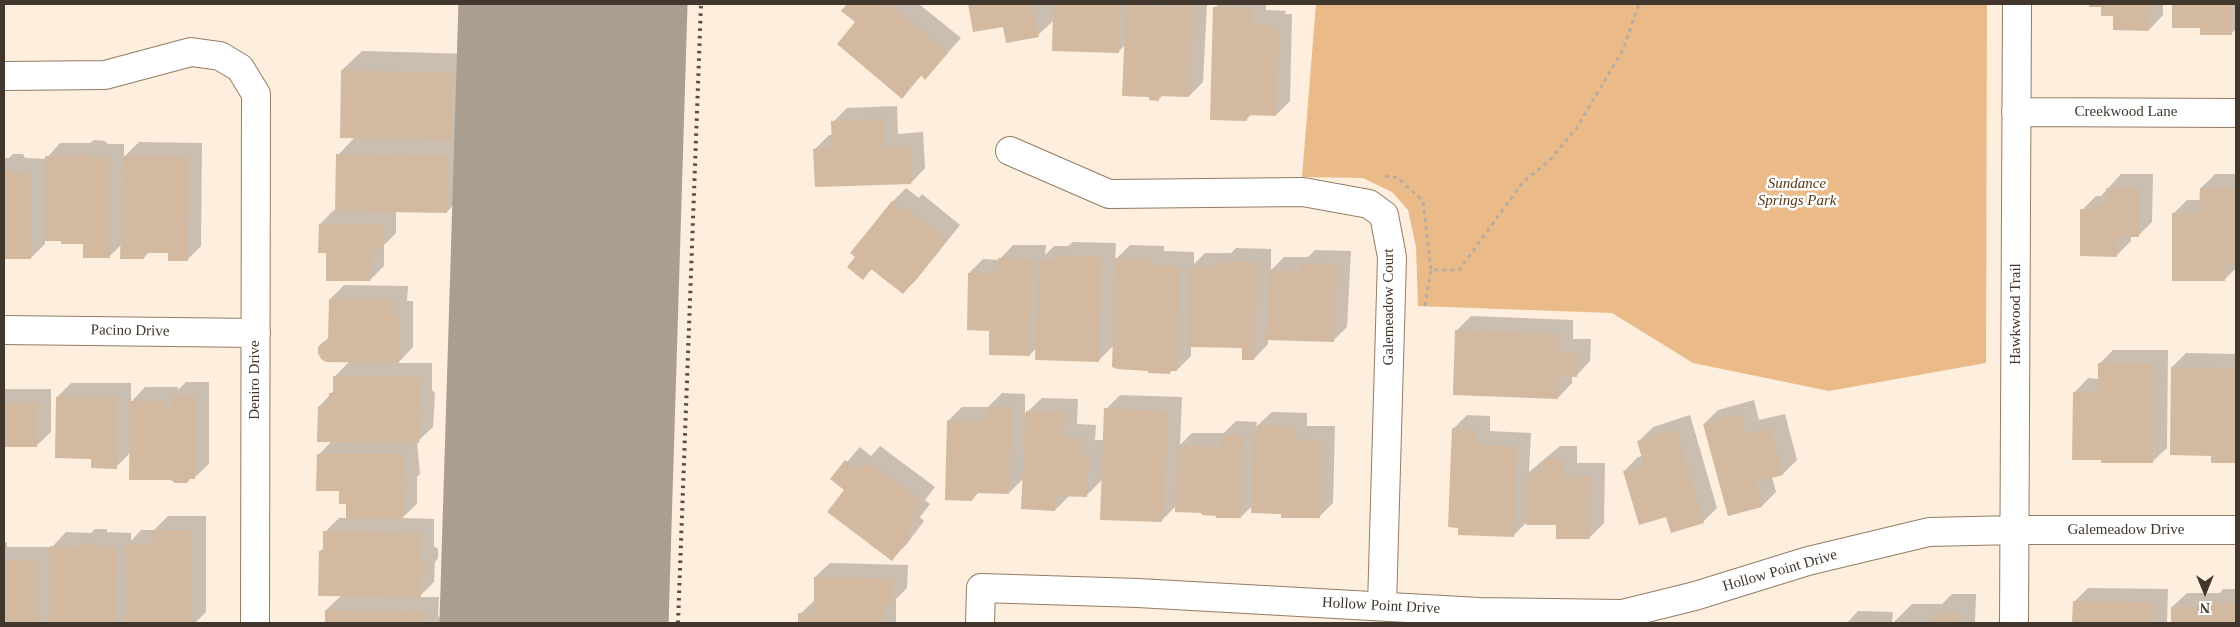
<!DOCTYPE html>
<style>
body{margin:0}
#map{position:relative;width:2240px;height:627px;overflow:hidden;background:#fdeede;font-family:Georgia,serif}
canvas{display:block}
.frame{position:absolute;inset:0;border:5px solid #41372c;pointer-events:none}
.north{position:absolute;left:2180px;top:567px;width:50px;height:50px;-webkit-text-stroke:4px #fff;paint-order:stroke;rotate:180deg;font-size:14px;font-weight:700;line-height:20px;text-align:center;color:#41372c}
.north::after{content:'';display:block;margin:auto;width:18px;height:22px;background:#41372c;clip-path:polygon(50% 0,100% 100%,50% 72%,0 100%)}
</style>
<div id="map">
<canvas width="2240" height="627"></canvas>
<div class="frame"></div>
<div class="north">N</div>
</div>
<script>
const g = document.querySelector('canvas').getContext('2d');
g.lineJoin = 'round';
function fillPath(path, color) { g.fillStyle = color; g.fill(path, 'evenodd'); }
const shape = rows => new Path2D(rows.map(r => 'M' + r).join(''));
function trace(path, color, width, dash) { g.strokeStyle = color; g.lineWidth = width; g.lineCap = dash ? 'butt' : 'round'; g.setLineDash(dash || []); g.stroke(path); }
function drawText(font, color, halo, rows, align = 'center') {
  g.font = font + ' Georgia,serif'; g.lineWidth = 5; g.setLineDash([]); g.textBaseline = 'middle'; g.strokeStyle = halo; g.fillStyle = color; for (const [text, x, y, turn = 0] of rows) {
    g.save(); g.translate(x, y); g.rotate((+turn || 0) * Math.PI / 180); g.textAlign = isNaN(turn) ? turn : align; if (halo) g.strokeText(text, 0, 0); g.fillText(text, 0, 0); g.restore();
  }
}
fillPath(shape([
 [1316,4,1987,4,1986,363,1829,391,1693,363,1612,313,1418,306,1416,247,1408,210,1392,192,1363,178,1302,177]
]), '#eabb89');
fillPath(shape([
 [849,4,919,4,961,38,925,78,922,75,902,97,857,22,843,10],
 [969,4,1207,4,1203,82,1189,96,1163,95,1158,100,1151,96,1126,44,1118,52,1054,20,1038,35,1004,26,974,31],
 [1219,4,1266,4,1266,10,1286,11,1285,14,1292,14,1290,101,1276,115,1252,114,1246,120,1215,8],
 [2090,4,2163,4,2163,15,2149,30,2114,14,2102,5,2090,5],
 [2173,4,2236,4,2236,29,2231,34,2201,27,2173,27],
 [362,51,472,54,471,120,454,137,467,137,466,192,447,212,396,211,396,233,384,245,384,266,370,280,327,252,320,224,334,210,337,210,338,155,355,137,342,70],
 [897,106,898,134,923,132,925,168,911,183,815,149,829,135,833,135,833,122,847,108],
 [94,140,105,141,108,144,124,144,124,157,139,142,202,143,201,246,187,260,169,252,149,252,144,258,121,245,109,257,84,243,62,240,45,240,45,244,31,258,4,258,4,158,9,158,13,154,23,154,25,158,46,159,60,143,90,143],
 [2121,174,2153,174,2152,222,2138,236,2131,236,2131,241,2117,255,2082,210,2096,196,2101,196],
 [2215,174,2236,174,2236,268,2224,280,2173,214,2187,200,2201,200,2201,188],
 [906,188,919,198,922,194,960,225,917,279,903,293,873,268,863,278,857,256,892,202],
 [1073,242,1116,243,1115,260,1130,245,1164,246,1164,251,1194,252,1194,264,1205,253,1231,253,1236,248,1271,249,1271,270,1284,257,1308,257,1315,250,1351,251,1347,327,1333,341,1268,339,1268,344,1254,359,1243,347,1191,346,1191,356,1177,370,1173,370,1169,373,1114,345,1099,360,1037,347,1030,355,991,329,969,273,983,259,999,260,1013,245,1046,245,1045,255,1054,246,1068,246],
 [344,285,408,286,407,301,413,301,413,347,398,363,432,363,432,390,435,393,433,427,417,442,420,474,417,477,417,504,402,518,434,519,434,546,438,549,438,558,435,562,434,582,419,597,439,597,438,616,442,619,442,623,326,623,326,610,342,595,320,551,325,547,325,532,339,518,348,518,348,502,318,455,332,441,319,407,334,390,335,376,351,360,322,344,329,337,330,299],
 [1471,316,1573,320,1573,339,1591,339,1590,361,1576,376,1572,375,1572,383,1558,398,1457,330],
 [2113,350,2168,350,2167,448,2152,462,2074,393,2088,378,2099,379,2099,364],
 [2186,353,2236,354,2236,462,2212,461,2212,455,2172,367],
 [186,382,209,382,209,464,194,478,130,453,116,467,92,457,57,397,71,383,131,383,131,402,145,387,178,387,178,390],
 [4,389,51,389,51,432,36,446,4,446],
 [1002,393,1025,394,1025,414,1042,398,1078,399,1077,424,1096,425,1095,440,1105,440,1106,409,1120,395,1182,397,1180,445,1192,433,1224,433,1236,421,1257,422,1256,427,1272,412,1307,413,1307,426,1335,426,1333,503,1319,517,1282,513,1252,506,1241,517,1176,506,1161,521,1103,479,1086,496,1070,495,1055,510,1024,478,1009,493,979,492,972,500,948,421,962,407,988,407],
 [1754,400,1759,420,1785,414,1797,460,1783,474,1772,477,1776,492,1762,506,1728,515,1704,424,1718,410],
 [1467,415,1490,416,1490,431,1531,433,1529,472,1560,446,1577,446,1577,463,1605,463,1604,523,1590,537,1557,523,1526,523,1513,536,1453,429],
 [1690,415,1717,508,1703,522,1667,516,1624,471,1638,457,1643,456,1639,441,1653,427],
 [880,446,935,487,925,500,930,504,920,517,924,521,906,545,892,559,846,489,832,479,860,447,871,456],
 [168,516,206,516,206,612,195,623,4,623,4,542,7,542,7,547,52,547,66,532,91,533,95,529,107,529,107,532,131,533,131,541,141,530,154,530],
 [830,563,908,565,907,588,896,599,896,623,800,623,800,614,815,600,815,577],
 [2088,588,2168,589,2167,623,2074,623,2074,602],
 [2223,589,2236,589,2236,623,2173,623,2172,607,2187,593,2220,593],
 [1952,594,1976,594,1975,623,1893,623,1912,604,1942,604],
 [1858,611,1893,612,1892,623,1847,623]
]), '#0003');
trace(shape([
 [554,623,573,4]
]), '#aa9e90', 229);
fillPath(shape([
 [847,4,889,4,948,53,925,80,921,75,902,99,837,44,855,22,841,11],
 [968,4,1033,4,1039,37,1006,43,1003,27,973,32],
 [1053,4,1120,4,1119,53,1052,51],
 [1126,4,1173,7,1173,4,1194,4,1189,97,1159,96,1159,101,1149,100,1149,97,1122,96],
 [2089,4,2150,4,2149,31,2113,30,2113,16,2101,16,2101,7,2089,7],
 [2172,4,2232,4,2232,35,2200,35,2200,28,2172,28],
 [1213,7,1253,8,1253,24,1273,25,1272,28,1279,28,1276,116,1247,115,1247,121,1210,120],
 [341,70,453,73,452,140,340,138],
 [883,119,884,147,910,146,911,184,815,187,813,149,832,148,831,121],
 [78,154,90,154,93,158,110,158,110,258,83,258,83,244,61,244,61,241,45,241,45,156,75,157],
 [336,154,448,156,447,213,335,211],
 [123,156,189,156,188,261,168,261,168,253,144,253,144,259,120,259],
 [4,168,9,168,11,172,32,173,31,259,4,259],
 [2106,188,2140,188,2139,237,2117,237,2117,257,2080,256,2080,209,2092,210,2092,203,2106,204],
 [2200,188,2236,188,2236,263,2225,263,2225,281,2172,281,2172,213,2199,214],
 [892,201,904,211,907,208,947,240,903,294,871,269,863,280,847,267,855,257,850,253],
 [319,224,383,224,383,249,371,249,370,281,326,281,326,253,318,253],
 [1057,255,1102,257,1099,362,1035,360,1038,260,1057,260],
 [998,258,1032,259,1030,356,989,355,989,331,967,330,968,273,998,274],
 [1115,258,1150,259,1150,265,1180,266,1177,371,1170,371,1170,374,1148,373,1148,371,1117,369,1112,367],
 [1221,262,1258,262,1254,360,1242,360,1242,348,1189,347,1189,266,1220,267],
 [1300,263,1337,264,1334,342,1266,340,1269,270,1300,271],
 [329,299,394,299,394,315,400,315,399,363,326,362,321,359,318,353,318,347,323,342,328,341],
 [1455,330,1560,334,1559,353,1578,353,1577,377,1559,376,1558,399,1453,395],
 [2098,363,2154,364,2153,463,2101,463,2101,460,2072,460,2073,392,2098,393],
 [2171,367,2236,368,2236,463,2211,463,2211,456,2170,455],
 [333,376,419,377,419,404,422,408,419,443,317,442,318,406,329,406,329,393,333,393],
 [171,396,195,396,195,479,190,479,187,483,175,483,171,480,129,480,130,401,165,401,165,408,171,408],
 [56,397,117,397,117,469,91,468,91,459,55,458],
 [4,402,37,403,37,447,4,447],
 [987,407,1012,407,1009,494,973,493,972,501,945,500,947,420,986,421],
 [1104,408,1168,411,1164,512,1162,512,1162,522,1100,520],
 [1026,411,1065,413,1063,438,1082,438,1082,454,1089,454,1087,497,1056,496,1055,511,1021,509],
 [1740,413,1745,434,1771,427,1783,475,1756,482,1762,507,1728,516,1703,424],
 [1257,425,1294,426,1293,439,1322,440,1320,518,1281,518,1281,514,1251,513,1253,438,1256,438],
 [1452,428,1476,429,1476,445,1517,447,1514,537,1458,535,1458,528,1448,527],
 [1676,429,1704,523,1671,533,1666,517,1639,525,1623,471,1644,465,1637,441],
 [1221,435,1243,435,1241,518,1216,518,1216,516,1202,515,1202,513,1175,512,1177,446,1221,447],
 [317,454,403,454,403,473,406,478,406,489,403,492,403,519,346,519,346,504,339,504,339,491,316,491],
 [1544,459,1564,459,1564,477,1591,477,1590,539,1556,539,1556,525,1526,525,1527,473,1544,474],
 [845,460,858,470,865,460,922,501,912,515,916,519,907,532,911,535,892,561,827,512,844,490,830,479],
 [152,530,192,530,192,623,126,623,126,544,152,544],
 [323,531,421,533,420,560,425,564,425,574,421,577,421,597,318,596,319,551,323,551],
 [80,543,94,543,94,546,117,547,116,623,49,623,50,546,80,547],
 [4,560,38,560,38,623,4,623],
 [814,577,894,578,893,604,883,603,883,623,798,623,798,613,814,614],
 [2073,601,2154,602,2154,623,2072,623],
 [2236,602,2236,623,2171,623,2171,607,2208,606,2208,603],
 [325,610,425,611,425,623,325,623],
 [1931,613,1957,613,1957,623,1931,623]
]), '#d2b99f');
const minor = shape([
 [4,76,105,75,191,52,220,56,240,68,256,94,255,623],
 [2016,112,2236,113],
 [1010,151,1109,194,1303,192,1369,204,1384,215,1392,257,1382,606],
 [4,330,256,333],
 [980,623,981,588,1138,593,1479,612,1622,614,1695,596,1808,561,1929,532,2015,530,2236,530],
 [2014,623,2017,4]
]);
trace(minor, '#937c64', 30);
trace(shape([
 [1385,176,1398,178,1423,201,1431,270,1459,270,1523,182,1549,161,1576,129,1623,50,1639,4],
 [1425,306,1431,270]
]), '#baad9f', 3, [4, 4]);
trace(minor, '#fff', 28);
trace(shape([
 [678,623,701,4]
]), '#574d41', 4, [2.5, 5]);
drawText('15px', '#41372c', '#fff', [
 ["Creekwood Lane",2126,112],
 ["Galemeadow Court",1389,307,-90],
 ["Hawkwood Trail",2016,314,-90],
 ["Pacino Drive",130,331,1],
 ["Deniro Drive",255,380,-90],
 ["Galemeadow Drive",2126,530],
 ["Hollow Point Drive",1780,571,-16],
 ["Hollow Point Drive",1381,606,3]
]);
drawText('italic 15px', '#583911', '#fff', [
 ["Sundance",1797,184],
 ["Springs Park",1797,201]
]);
</script>
